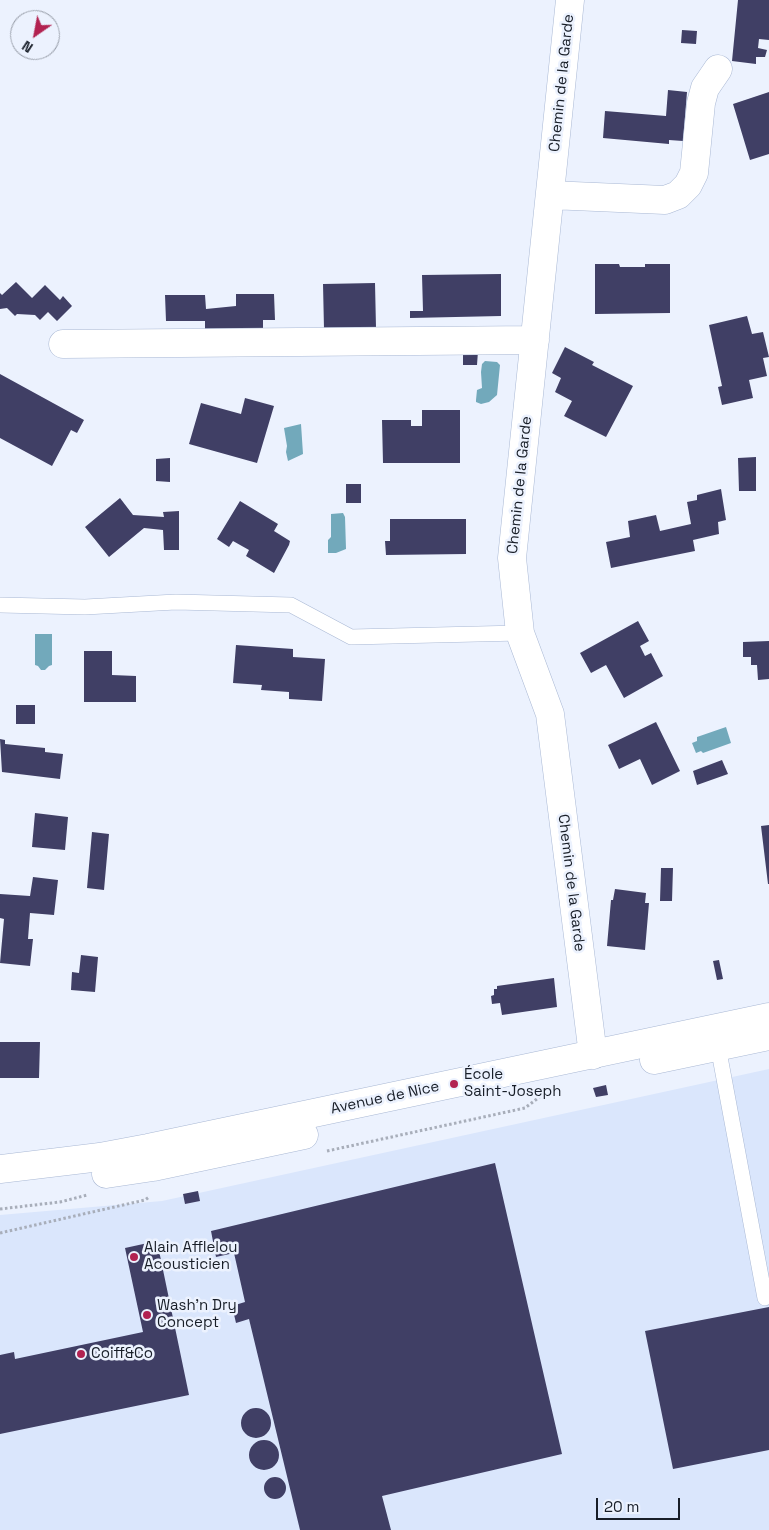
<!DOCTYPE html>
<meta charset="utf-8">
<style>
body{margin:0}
#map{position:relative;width:769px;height:1530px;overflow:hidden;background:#ecf2fe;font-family:"Space Grotesk",sans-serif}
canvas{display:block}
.north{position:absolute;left:10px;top:10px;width:50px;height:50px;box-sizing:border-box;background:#ecf2fe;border:1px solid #979da8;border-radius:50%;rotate:213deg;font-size:14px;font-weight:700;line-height:20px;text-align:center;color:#181e28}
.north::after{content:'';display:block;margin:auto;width:18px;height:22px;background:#b22251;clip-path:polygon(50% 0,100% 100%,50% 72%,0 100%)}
.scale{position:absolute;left:596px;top:1498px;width:84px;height:22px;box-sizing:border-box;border:2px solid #181e28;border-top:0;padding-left:6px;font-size:15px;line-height:18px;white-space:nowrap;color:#181e28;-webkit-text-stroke:4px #ecf2fe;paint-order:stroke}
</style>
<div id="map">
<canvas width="769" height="1530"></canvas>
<div class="north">N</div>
<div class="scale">20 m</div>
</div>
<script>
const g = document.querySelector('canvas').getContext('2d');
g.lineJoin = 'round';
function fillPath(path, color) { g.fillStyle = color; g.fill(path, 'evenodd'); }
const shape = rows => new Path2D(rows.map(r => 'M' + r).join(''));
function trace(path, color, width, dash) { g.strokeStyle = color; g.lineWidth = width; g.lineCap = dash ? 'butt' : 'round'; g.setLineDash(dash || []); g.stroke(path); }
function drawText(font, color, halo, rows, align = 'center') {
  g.font = font + ' "Space Grotesk",sans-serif'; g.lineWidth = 5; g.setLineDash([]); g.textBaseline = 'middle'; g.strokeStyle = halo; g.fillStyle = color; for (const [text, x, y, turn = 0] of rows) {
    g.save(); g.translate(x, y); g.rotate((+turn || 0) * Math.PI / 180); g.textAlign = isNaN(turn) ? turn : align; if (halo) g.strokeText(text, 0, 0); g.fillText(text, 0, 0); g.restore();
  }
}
fillPath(shape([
 [769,1069,769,1530,0,1530,0,1215,162,1201]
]), '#dae6fc');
fillPath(shape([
 [485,361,497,362,500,365,497,395,489,402,481,404,476,402,476,400,477,390,482,388,481,372,482,364],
 [301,424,303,454,288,461,286,452,287,446,284,428],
 [343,513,345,517,346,549,336,553,328,553,328,540,331,537,331,514],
 [35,634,52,634,52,665,49,666,45,670,41,670,38,666,35,665],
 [726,727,731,743,703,753,701,751,696,753,692,743,697,741,697,737]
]), '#72a9bb');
fillPath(shape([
 [738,0,769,0,769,40,759,39,758,48,767,50,765,57,756,57,756,64,732,61],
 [682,30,697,31,696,44,681,43],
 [668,90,687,92,683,141,669,140,669,144,603,138,605,111,666,116],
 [769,92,769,154,750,160,733,104],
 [595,264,619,264,620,267,645,267,645,264,670,264,670,313,595,314],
 [501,274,501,316,410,318,410,311,423,311,422,275],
 [16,282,32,298,45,285,60,300,63,296,72,306,57,321,48,312,40,320,35,315,17,314,15,316,7,308,0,309,0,293,2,295],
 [375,283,376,328,324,329,323,284],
 [236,294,274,294,275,320,263,320,263,334,205,334,205,321,166,321,165,295,205,295,206,309,236,306],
 [747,316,752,334,763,332,769,357,763,358,767,376,749,380,753,398,722,405,718,387,722,386,709,325],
 [565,347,594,362,592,365,633,386,606,437,564,416,572,401,555,392,561,378,552,373],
 [463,351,478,351,477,365,463,365],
 [0,374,84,420,77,433,71,430,52,466,0,438],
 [245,398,274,406,257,463,189,444,201,403,241,414],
 [422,410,460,410,460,463,383,463,382,420,411,420,411,426,422,426],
 [756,457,756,491,739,491,738,458],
 [170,458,170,482,156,481,156,459],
 [346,484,361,484,361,503,346,503],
 [721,489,726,520,718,522,719,534,693,540,695,551,611,568,606,542,630,537,628,521,656,515,660,531,691,524,687,502,697,500,697,495],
 [120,498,133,515,164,517,163,512,179,511,179,550,164,550,163,530,144,528,109,557,85,527],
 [240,501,278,524,274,531,290,541,289,545,274,573,246,556,249,550,233,541,229,547,217,539],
 [390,519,466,519,466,554,386,555,385,541,390,541],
 [638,621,649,641,640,646,645,656,651,653,663,676,624,698,606,665,591,673,580,653],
 [769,641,769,679,758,680,757,665,751,665,751,657,743,657,743,642],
 [236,645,293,649,293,657,325,659,322,701,289,699,289,692,261,690,262,685,233,683],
 [84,651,112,651,112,675,136,676,136,702,84,702],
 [16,705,35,705,35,724,16,724],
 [656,722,680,771,652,785,640,759,619,769,608,745],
 [0,739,5,740,5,744,45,748,45,752,63,754,60,779,2,772],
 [722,760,728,774,697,785,693,771],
 [35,813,68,817,65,850,32,847],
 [769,825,769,884,768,884,761,826],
 [92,832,109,834,104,890,87,888],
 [661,868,673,868,672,901,660,901],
 [33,877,58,880,54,915,30,913,28,939,33,939,30,966,0,963,4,919,0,918,0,894,30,896],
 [615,889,646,893,645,903,649,903,645,950,607,946,611,900,613,900],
 [81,955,98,957,95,992,71,990,72,972,79,973],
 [719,960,723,979,717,980,713,961],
 [554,978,557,1007,502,1015,500,1003,492,1004,491,996,494,995,494,989,497,989,497,986],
 [0,1042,40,1042,39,1078,0,1078],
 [606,1085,608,1095,596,1097,593,1088],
 [495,1163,562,1454,382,1496,391,1530,300,1530,249,1319,236,1323,232,1306,245,1302,234,1253,216,1257,211,1231],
 [198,1191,200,1201,185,1204,183,1194],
 [157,1241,189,1395,0,1434,0,1355,14,1352,15,1359,143,1332,125,1248],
 [769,1307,769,1450,673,1469,645,1331],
 '241 1423a15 15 0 1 1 30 0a15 15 0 1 1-30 0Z',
 '249 1455a15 15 0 1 1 30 0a15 15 0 1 1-30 0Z',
 '264 1488a11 11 0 1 1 22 0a11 11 0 1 1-22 0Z'
]), '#403f65');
const service = shape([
 [0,605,85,607,176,602,291,605,351,637,520,633],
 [717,1041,765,1298]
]);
const minor = shape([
 [570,0,512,558,520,633,550,714,593,1055],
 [550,195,665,200,678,195,688,185,694,173,701,103,705,88,718,69],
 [63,344,535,340]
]);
const secondary = shape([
 [654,1060,769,1036],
 [0,1169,100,1157,148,1148,769,1017],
 [106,1174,153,1167,304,1135]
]);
trace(service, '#a9b8d4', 16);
trace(minor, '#a9b8d4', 29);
trace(secondary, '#a9b8d4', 29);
trace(shape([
 [327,1151,525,1108,542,1095],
 [0,1209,60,1202,87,1195],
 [0,1233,145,1200,149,1197]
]), '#a8aeba', 3, [2.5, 2.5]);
trace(service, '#fff', 15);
trace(minor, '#fff', 28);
trace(secondary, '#fff', 28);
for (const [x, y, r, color] of [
 [454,1084,5,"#b22251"],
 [134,1257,5,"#b22251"],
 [147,1315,5,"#b22251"],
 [81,1354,5,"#b22251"]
]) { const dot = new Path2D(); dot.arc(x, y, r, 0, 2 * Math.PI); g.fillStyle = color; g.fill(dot); trace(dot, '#ecf2fe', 2); }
drawText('15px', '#181e28', '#ecf2fe', [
 ["Chemin de la Garde",562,83,-84],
 ["Chemin de la Garde",520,485,-84],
 ["Chemin de la Garde",571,883,83],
 ["Avenue de Nice",385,1098,-12]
]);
drawText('15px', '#181e28', '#ecf2fe', [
 ["École",464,1075],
 ["Saint-Joseph",464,1092],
 ["Alain Afflelou",144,1248],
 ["Acousticien",144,1265],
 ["Wash'n Dry",157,1306],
 ["Concept",157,1323],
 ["Coiff&Co",91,1354]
], 'left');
</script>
